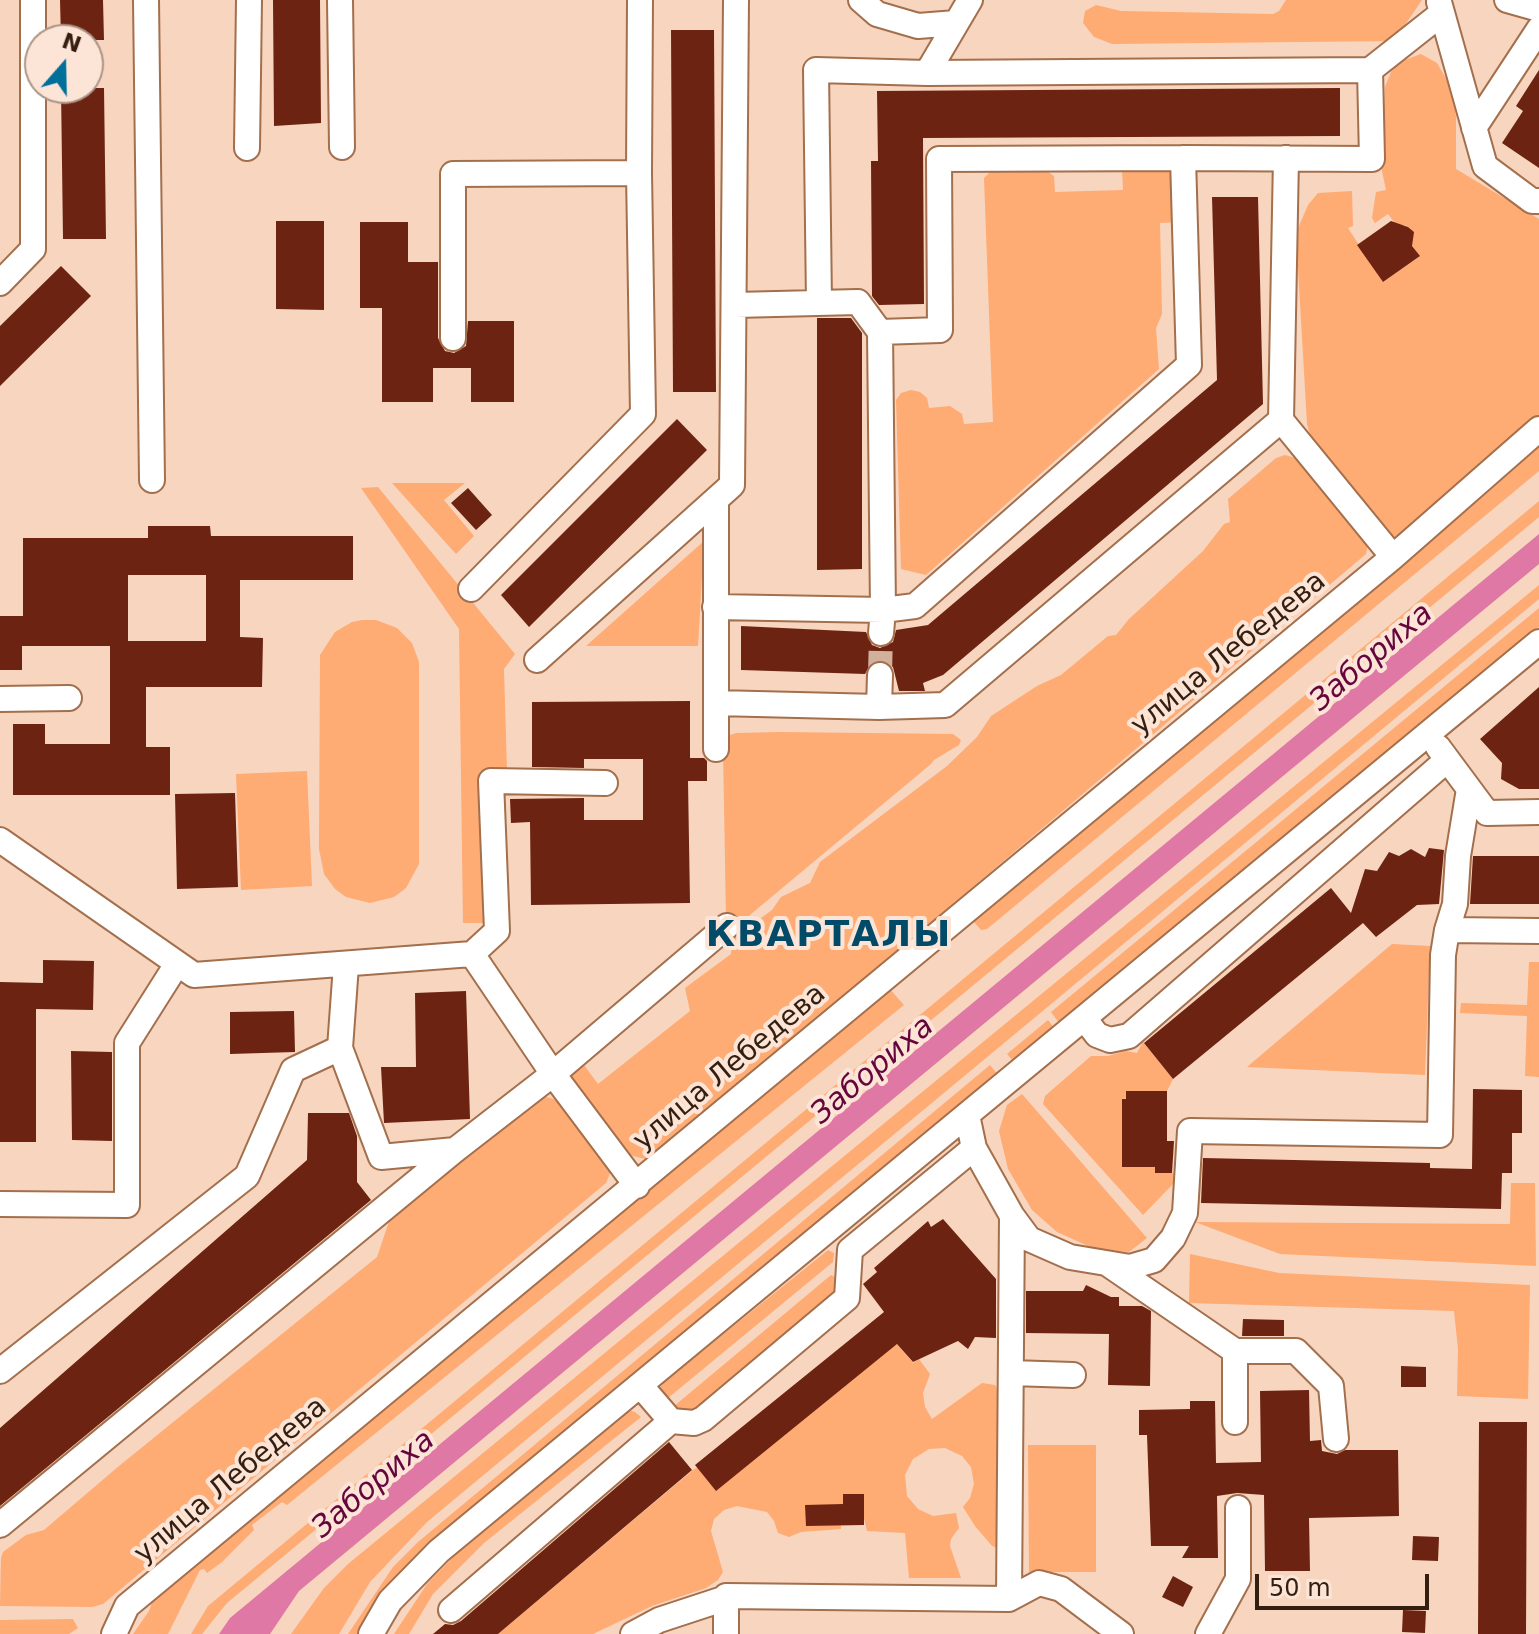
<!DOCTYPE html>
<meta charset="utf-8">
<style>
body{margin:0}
#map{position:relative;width:1539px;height:1634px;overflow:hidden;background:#f8d5bf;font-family:"DejaVu Sans",sans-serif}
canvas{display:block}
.north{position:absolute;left:24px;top:24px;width:80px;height:80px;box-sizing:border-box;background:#fce5d6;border:2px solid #ac9586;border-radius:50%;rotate:20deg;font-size:22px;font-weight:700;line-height:32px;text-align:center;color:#331e0f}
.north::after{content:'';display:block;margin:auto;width:28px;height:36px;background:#00709b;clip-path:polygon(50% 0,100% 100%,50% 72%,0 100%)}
.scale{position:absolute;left:1255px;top:1574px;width:174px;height:36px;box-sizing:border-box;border:4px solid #331e0f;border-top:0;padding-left:10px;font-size:24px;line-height:28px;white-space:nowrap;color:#331e0f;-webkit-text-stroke:6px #fce5d6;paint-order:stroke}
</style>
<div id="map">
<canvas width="1539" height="1634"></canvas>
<div class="north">N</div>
<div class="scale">50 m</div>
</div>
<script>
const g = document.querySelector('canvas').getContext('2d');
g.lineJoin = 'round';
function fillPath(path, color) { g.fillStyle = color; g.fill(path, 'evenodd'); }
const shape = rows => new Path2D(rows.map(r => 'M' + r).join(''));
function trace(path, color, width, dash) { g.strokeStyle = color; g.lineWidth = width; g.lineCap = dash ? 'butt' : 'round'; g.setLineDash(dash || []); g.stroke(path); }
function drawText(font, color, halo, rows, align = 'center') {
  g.font = font + ' "DejaVu Sans",sans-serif'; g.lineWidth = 8; g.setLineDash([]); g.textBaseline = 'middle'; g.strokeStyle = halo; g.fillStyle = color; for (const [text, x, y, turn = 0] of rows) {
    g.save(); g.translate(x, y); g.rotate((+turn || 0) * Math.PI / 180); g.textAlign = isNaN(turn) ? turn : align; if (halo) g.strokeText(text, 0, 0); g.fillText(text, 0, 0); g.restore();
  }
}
fillPath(shape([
 [1286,0,1422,0,1394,41,1112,44,1094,37,1083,23,1085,11,1096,5,1121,11,1273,14,1279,11],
 [1421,54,1437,63,1452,89,1456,117,1456,169,1539,219,1539,421,1398,537,1392,537,1311,439,1307,424,1296,233,1308,205,1318,193,1352,191,1353,226,1348,228,1383,282,1419,257,1411,244,1413,233,1410,228,1405,225,1398,227,1388,214,1375,223,1372,218,1376,192,1386,190,1382,171,1385,87,1391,72,1399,62],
 [1129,166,1165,167,1178,178,1179,222,1160,223,1162,314,1156,328,1159,369,926,575,901,569,896,400,901,393,911,390,920,392,927,398,929,408,950,406,962,414,964,424,993,422,984,178,992,170,1044,169,1054,176,1055,192,1123,190,1122,170],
 [1539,436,1539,471,987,929,981,930,966,913],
 [1285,455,1299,459,1368,544,1366,554,660,1152,645,1159,625,1154,570,1081,569,1074,581,1061,598,1084,690,1011,685,988,731,954,732,939,772,910,781,897,810,883,820,862,947,766,977,737,991,716,1037,686,1061,675,1108,636,1116,635,1129,619,1203,551,1224,524,1230,522,1228,499,1276,458],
 [392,483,465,483,444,500,474,536,456,554],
 [378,487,515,654,504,669,507,771,484,770,489,923,463,923,459,629,361,488],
 [1539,501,1539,517,227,1603,202,1634,191,1634,208,1606],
 [704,541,698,646,586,646],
 [1539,585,1539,599,427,1522,370,1582,339,1634,291,1634,324,1588,348,1564],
 [1539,608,1539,627,1059,1023,1051,1012],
 [362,620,376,620,397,628,412,643,419,662,419,864,406,888,394,897,370,903,346,897,335,889,324,874,319,849,320,655,335,632,352,622],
 [779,732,953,734,961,740,959,745,934,760,931,764,739,924,726,918,723,748,727,736,736,733],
 [307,771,312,886,241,890,236,774],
 [1392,944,1430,946,1425,1075,1247,1067],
 [1529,962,1539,962,1539,1077,1525,1076,1527,1016,1460,1013,1461,1003,1527,1005],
 [887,986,904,1005,287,1505,282,1502,252,1525,254,1530,222,1562,207,1573,204,1569,200,1570,168,1634,133,1634,149,1611,155,1594],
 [1048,1020,1055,1029,1014,1062,1007,1054],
 [1143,1042,1173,1079,1167,1091,1122,1099,1122,1167,1155,1167,1156,1173,1180,1173,1173,1184,1143,1215,1043,1104,1045,1096,1091,1056,1108,1056,1126,1051,1137,1053],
 [990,1065,999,1076,457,1523,366,1634,348,1634,393,1567,418,1542],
 [1022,1094,1147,1238,1129,1252,1097,1250,1057,1232,1032,1210,1008,1169,999,1131,1007,1105],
 [546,1097,554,1099,563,1106,607,1163,610,1173,606,1183,103,1604,92,1607,0,1606,1,1558,3,1552,26,1535,44,1530,119,1466,377,1257,392,1213,528,1106],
 [1511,1183,1535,1183,1536,1266,1280,1254,1195,1222,1510,1224],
 [828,1250,834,1253,833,1262,668,1398,662,1396,659,1389,664,1382],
 [1190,1254,1279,1273,1530,1285,1528,1399,1457,1396,1458,1349,1454,1311,1189,1303],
 [831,1275,837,1278,840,1292,704,1408,685,1415,673,1407],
 [897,1344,913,1363,919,1359,930,1374,923,1393,925,1407,932,1419,982,1383,995,1385,999,1391,998,1548,992,1546,975,1526,963,1507,970,1498,974,1484,971,1467,962,1456,945,1448,929,1449,913,1459,905,1475,907,1496,918,1509,933,1516,956,1513,959,1528,951,1539,950,1546,961,1578,909,1578,905,1533,867,1531,863,1514,841,1517,841,1529,801,1532,789,1537,778,1533,774,1521,767,1512,737,1506,724,1510,714,1519,711,1531,723,1572,718,1580,706,1588,652,1606,593,1634,498,1634,693,1470],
 [628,1410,635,1412,641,1417,484,1543,433,1594,409,1634,394,1634,427,1584,467,1543],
 [1028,1445,1096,1445,1096,1572,1029,1572],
 [73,1619,78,1628,69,1634,0,1634,0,1620]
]), '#feab74');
fillPath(shape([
 [1539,534,1539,564,299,1591,270,1634,219,1634,230,1618]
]), '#df78a4');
fillPath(shape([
 [60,0,103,0,104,40,61,40],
 [273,0,320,0,321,123,274,126],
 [671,30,714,30,716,392,673,392],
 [1539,70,1539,168,1502,143,1523,111,1516,106],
 [61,88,104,88,106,239,63,239],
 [1340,88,1340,136,923,138,924,304,879,305,872,296,871,161,878,161,877,91],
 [1212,197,1258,197,1263,404,943,675,923,683,925,691,899,691,893,667,881,660,872,662,865,674,741,670,741,626,866,632,872,645,880,648,893,642,896,630,928,625,1217,380],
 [276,221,324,221,324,310,276,309],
 [1391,221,1408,227,1414,232,1412,246,1420,256,1383,282,1357,245],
 [360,222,408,222,408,262,438,262,438,338,445,351,454,353,466,346,468,321,514,321,514,402,471,402,471,368,433,368,433,402,382,402,382,308,360,308],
 [61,266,91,296,0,386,0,326],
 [817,318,851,318,862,333,862,569,817,570],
 [677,419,707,450,529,627,501,595],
 [468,488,492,515,476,530,451,503],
 [148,526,210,526,211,536,353,536,353,580,240,580,240,637,263,638,262,687,146,687,146,747,170,747,170,795,13,795,13,724,45,724,45,744,110,744,110,646,22,646,22,670,0,670,0,616,23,616,23,538,148,538],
 [128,575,206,575,206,641,128,641],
 [1539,687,1539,789,1519,789,1501,779,1502,763,1480,739],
 [690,701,690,758,704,758,707,761,707,781,688,781,690,903,531,905,530,822,511,823,510,799,584,798,584,820,643,820,643,759,584,759,584,768,532,767,532,702],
 [235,793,238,887,177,889,175,794],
 [1429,848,1444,850,1439,904,1417,905,1376,937,1363,923,1173,1079,1144,1043,1331,888,1351,913,1365,869,1377,871,1389,852,1399,856,1411,849,1425,857],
 [1473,856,1539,856,1539,904,1470,904],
 [43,960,94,961,93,1010,36,1009,36,1142,0,1142,0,982,43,983],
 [466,991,470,1119,384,1123,381,1067,416,1067,415,993],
 [294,1011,295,1052,230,1054,230,1012],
 [71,1051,112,1052,112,1141,72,1140],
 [1473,1089,1522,1090,1522,1133,1512,1133,1512,1173,1502,1173,1501,1209,1201,1203,1203,1158,1430,1163,1430,1168,1472,1169],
 [1126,1091,1167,1091,1167,1141,1174,1141,1172,1173,1155,1173,1155,1167,1122,1167,1122,1099,1126,1099],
 [308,1113,349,1113,357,1136,357,1182,371,1200,0,1506,0,1428,307,1160],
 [943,1219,996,1279,996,1338,975,1337,968,1349,958,1341,913,1362,897,1344,716,1491,695,1465,884,1312,863,1284,877,1272,874,1268,928,1221,931,1227],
 [1086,1285,1111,1297,1119,1297,1119,1306,1142,1306,1151,1311,1150,1386,1108,1385,1109,1334,1026,1333,1026,1291,1083,1291],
 [1243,1319,1284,1320,1284,1336,1242,1336],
 [1401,1366,1426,1367,1426,1387,1401,1387],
 [1309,1390,1310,1441,1321,1440,1322,1451,1337,1454,1345,1450,1398,1450,1399,1516,1309,1518,1310,1571,1265,1571,1264,1495,1237,1493,1217,1496,1218,1558,1182,1558,1189,1546,1151,1546,1147,1435,1139,1435,1139,1410,1190,1409,1190,1401,1215,1401,1216,1463,1261,1462,1260,1391],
 [1479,1422,1527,1422,1526,1634,1478,1634],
 [669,1442,692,1470,498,1634,433,1634,445,1624,453,1625,461,1621],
 [843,1494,864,1494,864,1525,806,1526,805,1505,843,1504],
 [1413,1536,1439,1537,1438,1561,1412,1560],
 [1173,1576,1193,1587,1183,1607,1162,1597],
 [1403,1610,1426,1611,1425,1633,1402,1632]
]), '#6d2312');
trace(shape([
 [880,675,881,633]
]), '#d1b09c', 24, [24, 12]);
const minor = shape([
 [146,0,152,480],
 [340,0,342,147],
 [861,0,877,14,918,26,956,23],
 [1507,0,1539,9],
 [1439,2,1485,166,1532,201,1539,201],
 [927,73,970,0],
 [1474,128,1539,29],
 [247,148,249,0],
 [1183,158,939,159,940,330,880,332,883,610,915,606,1189,365,1183,158,1372,159,1370,70],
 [1286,158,1281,420,1393,557],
 [0,283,33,249,33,0],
 [819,303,816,70,927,73,1370,70,1441,14],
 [735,305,858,302,880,332],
 [453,338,453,174,639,173],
 [471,589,643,414,639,173,640,0],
 [715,607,883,610,881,633],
 [537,660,732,485,736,0],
 [0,699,69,698],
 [716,703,879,707,945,705,1281,420],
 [879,707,880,675],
 [1438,747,1487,813,1539,812],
 [716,749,716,500],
 [0,840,194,975,472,954,553,1074,637,1186],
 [1447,930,1539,931],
 [472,954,497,931,491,781,605,783],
 [1084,1018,1097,1035,1110,1040,1129,1036,1447,760],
 [340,1048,381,1157,455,1150],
 [967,1115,974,1148,1012,1216,1029,1239,1070,1257,1130,1267,1154,1260,1173,1238,1185,1213,1190,1131,1440,1135,1443,955,1447,930,1455,904,1458,856,1469,789],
 [0,1204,127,1205,127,1043,177,964],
 [1108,1264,1235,1351,1296,1351,1331,1386,1336,1439],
 [0,1371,247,1176,293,1070,340,1048,346,965],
 [1011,1373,1073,1375],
 [640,1385,671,1421,694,1423,703,1419,847,1298,850,1250,974,1148],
 [1235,1422,1235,1351],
 [0,1525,455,1150,553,1074,727,926],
 [1009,1599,1012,1216],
 [451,1610,671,1421],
 [114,1634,127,1606,1393,557,1539,429],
 [371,1634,390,1601,439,1551,1539,642],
 [633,1634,659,1620,726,1598],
 [726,1634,726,1596,1009,1599,1039,1583,1061,1589,1121,1634],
 [1208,1634,1238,1579,1238,1508]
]);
trace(minor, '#a36f4c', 28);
trace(minor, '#fff', 24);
drawText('28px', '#331e0f', '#fce5d6', [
 ["улица Лебедева",1229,654,-39],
 ["улица Лебедева",730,1068,-40],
 ["улица Лебедева",231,1481,-40]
]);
drawText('italic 30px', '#65053c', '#fce5d6', [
 ["Забориха",1372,658,-40],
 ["Забориха",873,1071,-40],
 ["Забориха",374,1485,-40]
]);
g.letterSpacing = '2px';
drawText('bold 36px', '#014a68', '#fce5d6', [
 ["КВАРТАЛЫ",829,937]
]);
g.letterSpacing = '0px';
</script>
